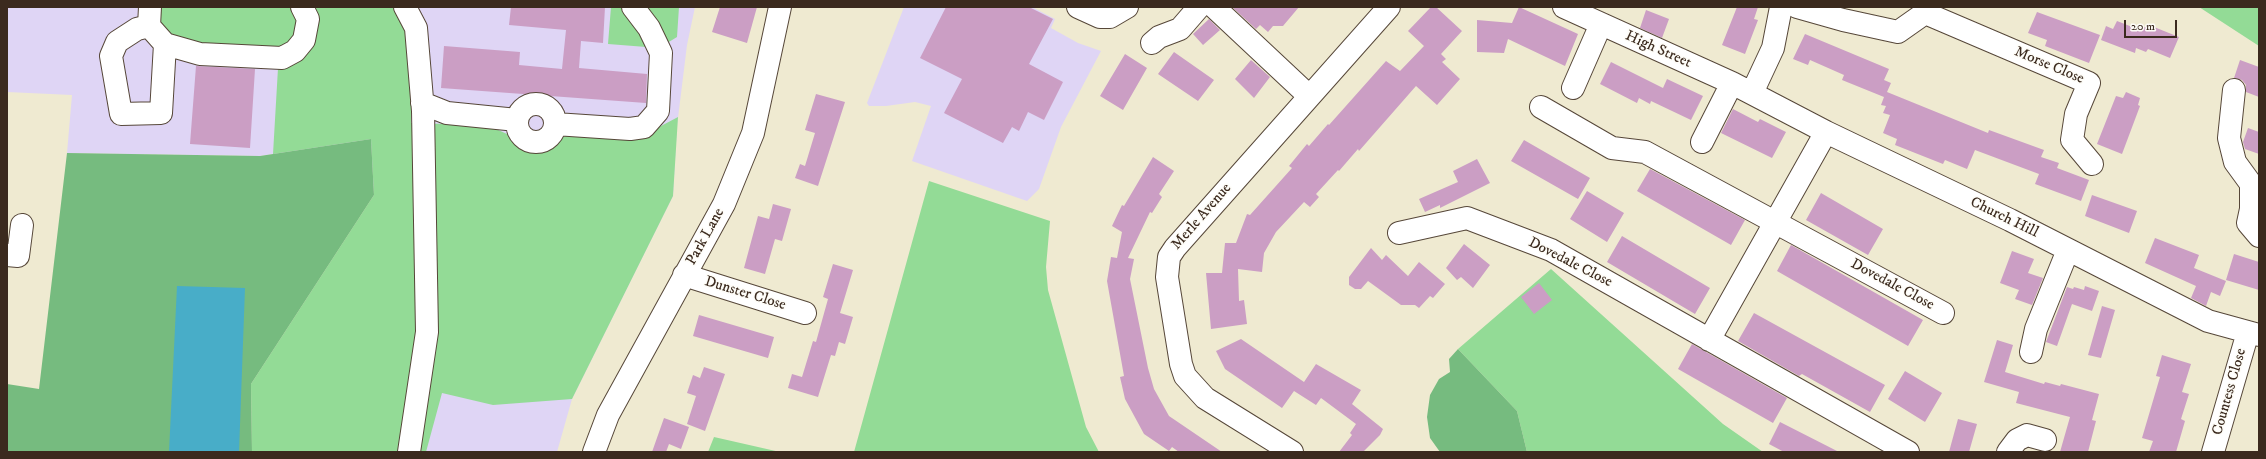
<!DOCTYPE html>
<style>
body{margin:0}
#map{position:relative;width:2266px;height:459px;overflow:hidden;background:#efead1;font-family:"IM FELL DW Pica",serif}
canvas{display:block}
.frame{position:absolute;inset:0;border:8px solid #3b2a1e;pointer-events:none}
.scale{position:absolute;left:2124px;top:20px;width:53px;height:18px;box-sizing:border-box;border:2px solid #3b2a1e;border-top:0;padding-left:5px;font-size:12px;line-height:14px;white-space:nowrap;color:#3b2a1e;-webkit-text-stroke:3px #fdfcf7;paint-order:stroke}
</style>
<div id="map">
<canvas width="2266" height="459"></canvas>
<div class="frame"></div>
<div class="scale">20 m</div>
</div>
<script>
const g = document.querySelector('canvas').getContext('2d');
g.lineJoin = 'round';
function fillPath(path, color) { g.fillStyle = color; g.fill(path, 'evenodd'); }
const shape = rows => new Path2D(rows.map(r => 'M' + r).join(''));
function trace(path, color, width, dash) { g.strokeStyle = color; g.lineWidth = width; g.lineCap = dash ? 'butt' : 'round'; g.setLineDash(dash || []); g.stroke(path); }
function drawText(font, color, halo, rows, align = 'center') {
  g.font = font + ' "IM FELL DW Pica",serif'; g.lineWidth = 3; g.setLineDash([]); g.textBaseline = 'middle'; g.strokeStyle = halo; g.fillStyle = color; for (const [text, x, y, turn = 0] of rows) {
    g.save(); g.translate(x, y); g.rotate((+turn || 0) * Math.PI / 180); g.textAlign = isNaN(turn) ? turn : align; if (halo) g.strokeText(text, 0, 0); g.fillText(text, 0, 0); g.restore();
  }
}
fillPath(shape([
 [7,7,695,7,687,45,677,126,673,196,572,399,557,452,252,452,374,195,371,139,260,156,67,153,72,95,7,92],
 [904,7,1032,7,1055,19,1051,28,1078,43,1101,51,1061,127,1039,189,1027,201,912,161,931,106,915,102,886,106,869,106,867,103]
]), '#dfd5f5');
fillPath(shape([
 [157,7,393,7,412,44,411,123,487,125,536,147,579,131,644,135,678,117,673,196,572,399,493,405,442,393,426,452,252,452,251,384,374,195,371,139,273,154,279,51,200,46,178,40,165,31,159,22],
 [611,7,679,7,677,37,659,48,608,44],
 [2199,7,2259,7,2259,46],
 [929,181,1050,221,1046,267,1048,290,1086,427,1099,452,854,452],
 [1551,269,1723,424,1763,452,1527,452,1517,411,1458,349],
 [714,437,780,452,708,452]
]), '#93db96');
fillPath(shape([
 [371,139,374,195,251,384,252,452,7,452,7,384,39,389,67,153,260,156],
 [1458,349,1517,411,1527,452,1440,452,1430,438,1427,417,1430,395,1439,379,1450,372,1449,359]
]), '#76bb7f');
fillPath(shape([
 [177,286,245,288,239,452,169,452]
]), '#48adc8');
fillPath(shape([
 [511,7,605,7,603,43,581,41,579,68,647,74,646,103,441,88,444,46,520,52,519,65,562,69,566,30,509,25],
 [720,7,757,7,747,43,712,32],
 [946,7,1029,7,1053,19,1029,64,1063,82,1044,120,1028,112,1019,131,1012,127,1003,143,944,113,962,79,920,58],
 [1232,7,1299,7,1283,26,1273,26,1268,32,1260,25,1256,29],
 [1431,7,1436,7,1462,31,1441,54,1446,59,1442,62,1460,79,1437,105,1416,86,1359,151,1358,149,1339,171,1338,170,1316,194,1319,197,1310,207,1304,202,1276,232,1264,253,1262,272,1238,269,1239,301,1244,300,1247,324,1211,329,1206,273,1222,273,1225,243,1236,243,1247,214,1250,215,1292,168,1289,166,1307,144,1309,146,1328,124,1329,125,1386,61,1400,71,1424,46,1408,31],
 [1519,7,1578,34,1565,66,1508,39,1504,53,1477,52,1477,20,1512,23],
 [1737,7,1758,7,1754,19,1758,20,1745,54,1722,45],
 [1646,10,1669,19,1662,38,1640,28],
 [2037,12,2100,35,2089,63,2045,46,2047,40,2028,33],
 [1209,19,1220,30,1203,45,1193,34],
 [2117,21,2140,30,2142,26,2152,30,2154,27,2179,37,2170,58,2148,49,2146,52,2136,48,2135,53,2101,40,2106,26,2113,29],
 [1805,34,1889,69,1884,80,1891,83,1887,92,1988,133,1989,130,2044,150,2041,157,2059,163,2057,168,2089,180,2081,201,2035,184,2039,174,1975,150,1967,169,1945,160,1943,164,1895,145,1897,139,1883,133,1890,115,1883,113,1886,106,1881,105,1884,97,1842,80,1844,75,1810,60,1808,65,1793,59],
 [1174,52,1214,80,1198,101,1158,74],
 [1125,54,1147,68,1123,110,1100,96],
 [1251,60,1270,77,1254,98,1235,79],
 [2240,60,2259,67,2259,97,2246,92,2246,85,2242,80,2234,78],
 [1611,62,1663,88,1667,79,1703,96,1691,120,1651,101,1650,104,1639,98,1637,103,1600,84],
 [196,66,255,69,250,148,190,144],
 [2126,92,2140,98,2138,105,2140,106,2122,154,2097,144,2116,96,2123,98],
 [816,94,845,102,818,186,795,178,800,164,805,166,815,133,805,130],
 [1733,109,1758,122,1760,119,1786,132,1772,158,1721,133],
 [2248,128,2259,132,2259,154,2245,149,2243,142],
 [1524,140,1590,178,1578,199,1511,161],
 [1153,157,1174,171,1159,194,1162,197,1152,213,1150,212,1128,258,1134,259,1130,279,1148,368,1154,389,1169,416,1222,452,1179,452,1172,447,1169,451,1144,434,1125,399,1120,377,1124,376,1107,281,1111,257,1117,258,1122,232,1112,226,1122,205,1124,206],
 [1477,159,1490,183,1440,208,1440,205,1425,212,1419,199,1458,182,1453,171],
 [1650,169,1745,220,1731,245,1637,191],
 [1587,191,1624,213,1607,242,1570,219],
 [1821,193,1883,229,1868,255,1806,220],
 [2092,195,2137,211,2129,233,2085,216],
 [773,204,791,209,782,241,775,239,765,274,744,268,758,216,769,219],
 [1622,236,1710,288,1695,314,1607,262],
 [2155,238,2199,255,2194,268,2226,281,2220,296,2211,292,2206,306,2191,298,2196,286,2145,263],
 [1464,244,1490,265,1473,288,1461,277,1457,280,1446,268],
 [1791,245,1923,320,1908,346,1777,271],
 [1371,248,1382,260,1386,255,1408,276,1419,262,1445,284,1433,298,1430,296,1419,308,1415,305,1401,305,1368,281,1361,289,1355,289,1349,285,1349,277],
 [2012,251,2034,259,2028,273,2043,278,2032,305,2015,299,2019,290,2000,283],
 [2234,254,2259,262,2259,290,2226,280],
 [833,264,853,270,840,313,853,317,845,344,839,342,835,356,831,355,818,397,788,388,792,374,802,377,813,341,816,342,828,299,823,297],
 [1539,283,1552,300,1534,314,1521,297],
 [2085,286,2099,291,2092,311,2072,304,2057,346,2046,342,2067,287,2073,289,2074,287,2084,290],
 [2102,306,2115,310,2101,358,2088,355],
 [1754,313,1885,385,1870,412,1802,374,1799,376,1738,341],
 [699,315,774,337,768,358,693,336],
 [1241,339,1304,382,1316,364,1361,390,1352,404,1383,429,1380,435,1363,452,1339,452,1352,435,1350,433,1356,424,1321,398,1316,405,1294,391,1282,408,1225,369,1216,351],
 [1997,340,2013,345,2005,372,2044,384,2045,382,2060,386,2061,384,2099,394,2092,420,2096,421,2088,452,2060,452,2070,417,2016,403,2019,392,1984,382],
 [1692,344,1787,398,1773,423,1678,369],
 [2162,355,2191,364,2182,392,2189,394,2181,419,2185,421,2176,452,2149,452,2153,441,2142,438,2160,377,2156,376],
 [704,367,725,374,705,431,687,424,696,396,687,393,693,375,700,378],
 [1905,371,1942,393,1925,422,1888,399],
 [664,418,689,427,681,449,669,444,666,452,652,452],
 [1958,419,1977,424,1969,452,1949,452],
 [1780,422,1839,452,1784,452,1769,444]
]), '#cb9ec4');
const minor = shape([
 [150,7,149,26,165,44,200,54,282,58,295,51,304,40,308,19,302,7],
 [405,7,416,28,423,111,427,332,409,452],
 [1078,7,1100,17,1110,17,1127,7],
 [1214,7,1309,96],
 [1564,7,1732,83,1826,132,2010,220,2208,321,2259,335],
 [1797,7,1843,20,1898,32,1925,13,1928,7],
 [1925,13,2089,83,2076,114,2072,140,2092,164],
 [149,26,137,29,117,42,111,56,121,114,161,113,165,44],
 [1152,43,1159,37,1180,29,1199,7],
 [1573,88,1601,24],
 [2234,90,2229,138,2235,162,2251,184,2251,209,2248,223,2259,236],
 [1752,93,1773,48,1781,7],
 [422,103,447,113,517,120],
 '517 123a19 19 0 1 1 38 0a19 19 0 1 1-38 0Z',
 [1541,107,1612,148,1645,152,1943,313],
 [555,124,630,129,644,127,658,111,661,53,649,28,633,7],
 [1702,142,1732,83],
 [1399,233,1467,218,1551,250,1908,452],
 [7,255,18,256,22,225],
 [684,275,805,313],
 [1709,340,1826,132],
 [2031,352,2036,329,2068,250],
 [594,452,608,415,724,204,753,133,780,7],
 [1292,452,1205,398,1185,376,1181,364,1167,277,1169,257,1175,248,1389,7],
 [2008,452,2017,440,2027,435,2045,440],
 [2213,452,2248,332]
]);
trace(minor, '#564739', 24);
trace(minor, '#fff', 22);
drawText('15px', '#3b2a1e', '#fdfcf7', [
 ["High Street",1658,50,24],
 ["Morse Close",2049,66,23],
 ["Merle Avenue",1202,217,-49],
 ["Church Hill",2004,218,26],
 ["Park Lane",706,237,-61],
 ["Dovedale Close",1570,263,27],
 ["Dovedale Close",1892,285,28],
 ["Dunster Close",745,294,17],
 ["Countess Close",2230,392,-74]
]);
</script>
